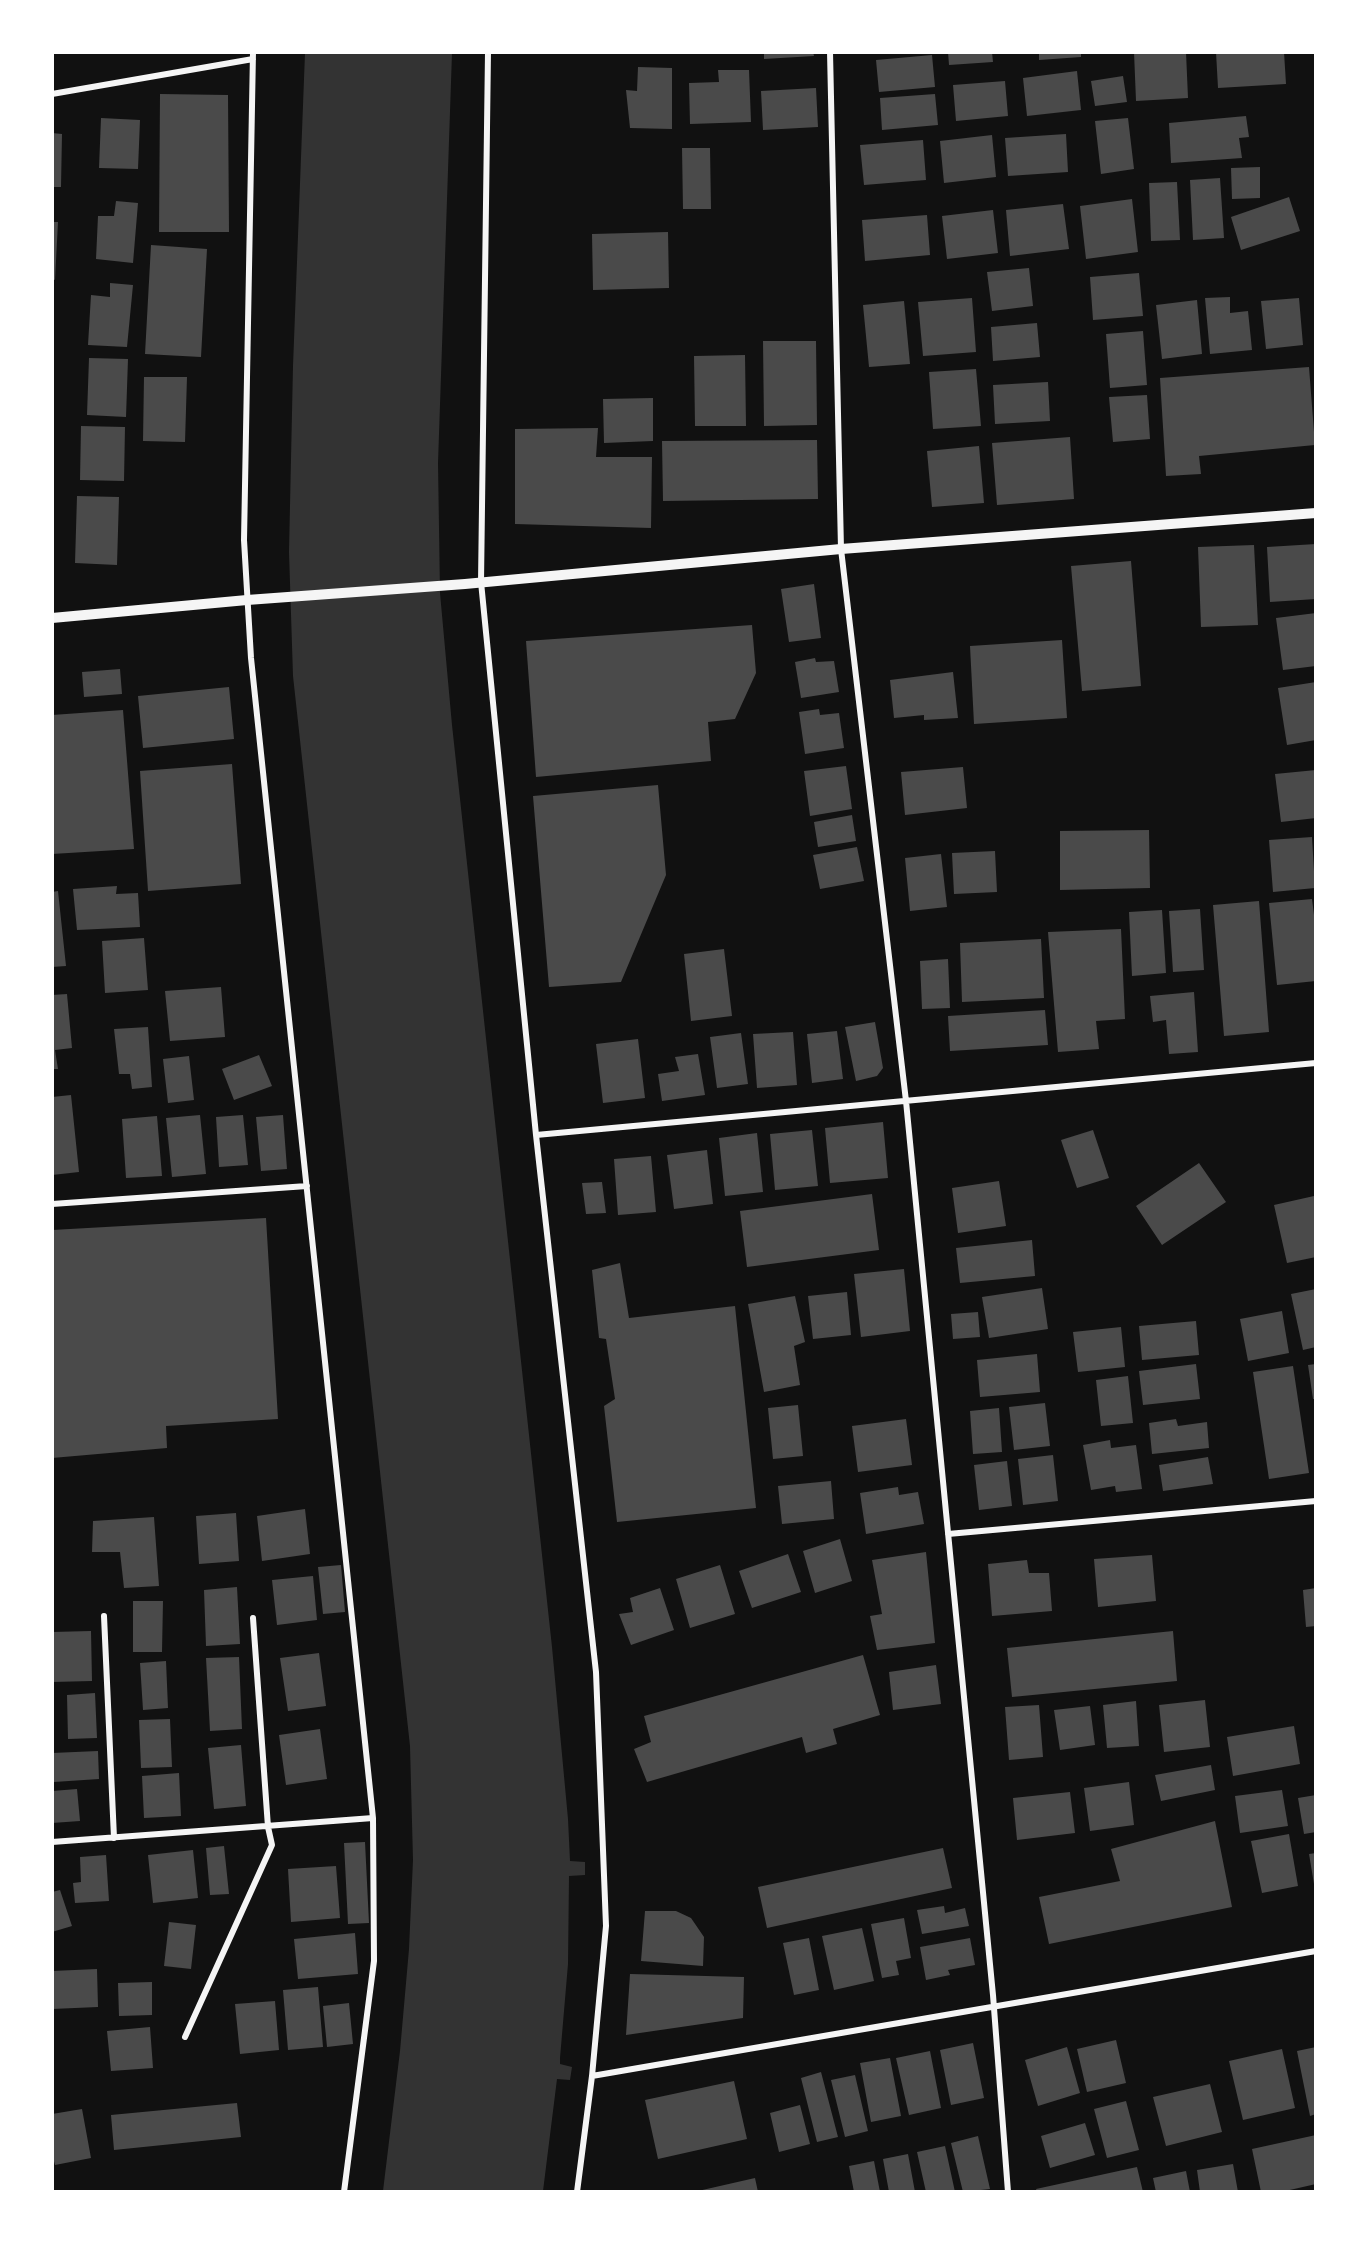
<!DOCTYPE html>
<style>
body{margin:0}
#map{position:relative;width:1368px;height:2244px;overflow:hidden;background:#111;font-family:"Noto Serif",serif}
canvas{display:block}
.frame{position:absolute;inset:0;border:54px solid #fff;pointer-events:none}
</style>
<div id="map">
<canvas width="1368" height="2244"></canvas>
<div class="frame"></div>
</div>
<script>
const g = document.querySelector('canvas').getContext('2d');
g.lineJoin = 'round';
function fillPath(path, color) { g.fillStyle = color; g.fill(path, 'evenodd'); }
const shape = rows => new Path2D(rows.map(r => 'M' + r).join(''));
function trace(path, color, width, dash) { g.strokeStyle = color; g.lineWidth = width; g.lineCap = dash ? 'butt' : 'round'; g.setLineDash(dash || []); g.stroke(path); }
fillPath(shape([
 [305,53,452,53,438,463,440,593,452,725,552,1647,568,1819,570,1861,585,1862,585,1875,569,1876,568,1964,560,2058,560,2064,572,2067,570,2080,557,2079,543,2191,383,2191,400,2051,409,1949,413,1860,410,1746,293,676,289,552,293,366]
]), '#333');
fillPath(shape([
 [764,52,813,52,814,56,764,59],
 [948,52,992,52,993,62,949,65],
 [1039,52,1081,52,1081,57,1039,60],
 [1134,52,1186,52,1188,98,1136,101],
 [1216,52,1284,52,1286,84,1218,88],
 [932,55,935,87,879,92,876,60],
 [638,67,672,68,672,129,630,128,626,90,637,91],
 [718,70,749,70,751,122,690,124,689,83,719,82],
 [1077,71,1081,110,1027,116,1023,78],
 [1123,76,1127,102,1095,106,1091,81],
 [1005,81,1008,116,956,121,953,85],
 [816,88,818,127,763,130,761,91],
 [160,94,228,95,229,232,159,232],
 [935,94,938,125,882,130,880,98],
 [1246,116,1249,137,1239,138,1242,158,1171,163,1169,123],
 [101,118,140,120,138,169,99,168],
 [1128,118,1134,169,1101,174,1095,121],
 [52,133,62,134,61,187,52,187],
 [1066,134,1068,172,1008,176,1005,138],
 [992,135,996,177,944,183,940,141],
 [923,140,926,180,864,185,860,145],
 [682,148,710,148,711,209,683,209],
 [1260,167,1260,198,1232,199,1231,168],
 [1220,178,1224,238,1193,240,1190,180],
 [1177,182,1180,240,1151,241,1149,183],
 [1289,197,1300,231,1241,250,1231,217],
 [1132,199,1138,252,1086,259,1080,206],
 [116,201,138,203,133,263,96,259,98,216,114,216],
 [1063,204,1069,249,1010,256,1006,210],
 [993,210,998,253,947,259,942,216],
 [927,215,930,255,865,261,862,220],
 [52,222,58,222,55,280,52,279],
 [668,232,669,288,593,290,592,234],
 [151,245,207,249,201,357,145,354],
 [1029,268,1033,306,992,311,987,272],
 [1139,273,1143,316,1093,320,1090,277],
 [110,283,133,285,127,347,88,345,91,295,110,297],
 [1230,297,1230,313,1248,311,1252,350,1210,354,1205,298],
 [972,298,976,352,923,356,918,302],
 [1299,298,1303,345,1266,349,1261,301],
 [1197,300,1202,354,1162,359,1156,305],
 [904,301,910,364,869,367,863,305],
 [1037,323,1040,357,993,361,991,327],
 [1143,331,1147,385,1110,388,1106,334],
 [763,341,816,341,817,425,764,426],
 [745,355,746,426,695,426,694,356],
 [89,358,128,359,126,417,87,415],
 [1309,367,1315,445,1199,456,1201,474,1166,476,1160,378],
 [976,369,981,426,933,429,929,372],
 [144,377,187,377,185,442,143,441],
 [1048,382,1050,421,995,424,993,385],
 [1147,395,1150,439,1113,442,1109,397],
 [653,398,653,441,604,443,603,399],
 [81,426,125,427,124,481,80,480],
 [598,428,596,457,652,457,651,528,515,524,515,429],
 [1070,437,1074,499,997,505,992,443],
 [817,440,818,499,663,501,662,441],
 [979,446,984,503,932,507,927,451],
 [77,496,119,497,117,565,75,563],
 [1316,544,1316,599,1270,602,1267,547],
 [1254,545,1258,625,1201,627,1198,547],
 [1131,561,1141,686,1082,691,1071,566],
 [814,584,821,638,789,642,781,589],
 [1316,613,1316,666,1283,670,1276,618],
 [752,625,756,673,735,719,708,722,711,761,536,777,526,641],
 [1062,640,1067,718,974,724,970,646],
 [815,658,816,662,834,661,839,692,801,698,795,662],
 [120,669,122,694,84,697,82,672],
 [953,672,958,718,924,720,924,715,894,718,890,680],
 [1316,682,1316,740,1287,745,1278,688],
 [229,687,234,739,143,748,138,696],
 [819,709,820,715,839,713,844,748,805,754,799,712],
 [123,710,134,849,52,854,52,715],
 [232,764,241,884,148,891,140,771],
 [846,766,852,809,810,816,804,771],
 [963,767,967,808,905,815,901,772],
 [1316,770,1316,818,1281,822,1275,774],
 [658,785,666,875,621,982,549,987,533,796],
 [852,815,856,841,818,847,814,822],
 [1149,830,1150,888,1060,890,1060,831],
 [1312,837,1315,888,1273,892,1269,840],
 [857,847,864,881,820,889,813,855],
 [995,851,997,892,954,894,952,853],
 [941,854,947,907,910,911,905,858],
 [117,886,116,894,138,893,140,927,77,930,73,889],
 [58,891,66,966,52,967,52,892],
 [1312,899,1316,931,1316,981,1277,985,1269,903],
 [1259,901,1269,1032,1224,1036,1213,905],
 [1200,909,1204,970,1173,972,1169,911],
 [1162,910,1166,973,1132,976,1129,912],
 [1121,929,1125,1019,1096,1021,1099,1049,1058,1052,1048,932],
 [144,938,148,990,105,993,102,941],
 [1041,939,1044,998,962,1002,960,943],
 [724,949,732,1016,691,1021,684,954],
 [948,959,950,1008,922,1009,920,961],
 [221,987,225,1037,170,1041,165,991],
 [1194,992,1198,1052,1169,1054,1166,1020,1153,1022,1150,996],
 [67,994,72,1048,55,1050,58,1069,52,1069,52,995],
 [1045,1010,1048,1045,950,1051,948,1016],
 [875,1022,883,1068,877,1076,856,1081,845,1027],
 [148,1027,152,1087,132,1089,130,1074,119,1074,114,1029],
 [837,1031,843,1079,812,1083,807,1034],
 [793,1032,797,1085,757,1088,753,1034],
 [741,1033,748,1084,717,1088,710,1037],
 [638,1039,645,1098,603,1103,596,1044],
 [698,1054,705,1095,662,1101,658,1074,679,1071,675,1057],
 [259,1055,272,1086,234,1100,222,1069],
 [189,1056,194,1100,168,1103,163,1059],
 [71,1095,79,1172,52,1175,52,1097],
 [200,1115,206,1174,172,1177,166,1118],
 [243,1115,248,1165,219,1167,216,1117],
 [283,1115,287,1169,261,1171,256,1117],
 [157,1116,162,1176,126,1178,122,1119],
 [883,1122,888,1178,830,1183,825,1128],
 [812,1130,818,1186,775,1190,770,1134],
 [1093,1130,1109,1178,1077,1188,1061,1140],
 [757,1133,763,1192,725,1196,719,1138],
 [707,1150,713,1204,674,1209,667,1155],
 [651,1156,656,1212,618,1215,614,1159],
 [1199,1163,1226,1202,1162,1245,1136,1206],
 [999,1181,1006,1226,958,1233,952,1188],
 [602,1182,606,1213,586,1214,582,1183],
 [872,1194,879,1250,747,1267,740,1211],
 [1314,1196,1316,1204,1316,1257,1287,1263,1274,1205],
 [266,1218,278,1419,166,1426,167,1448,52,1458,52,1230],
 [1032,1240,1035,1276,960,1283,956,1248],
 [620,1263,629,1318,735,1306,756,1508,617,1522,604,1406,615,1399,606,1339,599,1338,592,1270],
 [904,1269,910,1331,861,1337,854,1274],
 [1042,1288,1048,1329,989,1338,982,1297],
 [1316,1289,1316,1347,1303,1350,1291,1294],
 [847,1292,851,1335,813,1339,808,1296],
 [795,1296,805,1342,794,1346,800,1385,764,1392,748,1304],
 [1282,1311,1289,1353,1248,1361,1240,1319],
 [978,1312,980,1337,953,1339,951,1314],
 [1196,1321,1199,1355,1142,1360,1139,1326],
 [1121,1327,1125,1367,1078,1372,1073,1332],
 [1037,1354,1040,1392,980,1397,977,1360],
 [1196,1364,1200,1399,1143,1405,1139,1371],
 [1316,1364,1316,1399,1313,1399,1308,1365],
 [1293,1366,1309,1473,1269,1479,1253,1372],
 [1128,1376,1133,1423,1101,1426,1096,1380],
 [1045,1403,1050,1446,1014,1450,1009,1407],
 [798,1405,803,1456,773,1459,768,1408],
 [999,1408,1002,1452,973,1454,970,1411],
 [906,1419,912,1465,858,1472,852,1426],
 [1176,1419,1178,1426,1207,1422,1209,1448,1152,1454,1149,1423],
 [1110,1440,1111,1448,1136,1445,1142,1489,1116,1492,1115,1486,1091,1490,1083,1445],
 [1053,1455,1058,1501,1023,1505,1018,1459],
 [1208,1457,1213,1484,1163,1491,1159,1465],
 [1007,1461,1012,1506,979,1510,974,1465],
 [831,1481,834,1519,782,1524,778,1486],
 [898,1487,899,1495,918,1492,924,1524,866,1534,860,1493],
 [305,1509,310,1554,262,1561,257,1516],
 [236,1513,239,1561,199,1564,196,1516],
 [154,1517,159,1586,124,1588,120,1552,92,1552,93,1521],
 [840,1539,852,1581,815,1593,803,1551],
 [926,1552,935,1643,877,1650,870,1616,882,1614,872,1560],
 [788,1554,801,1592,752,1608,739,1571],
 [1152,1555,1156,1601,1098,1607,1094,1559],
 [1027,1560,1029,1573,1049,1573,1052,1611,992,1616,988,1564],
 [341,1565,345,1612,323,1614,318,1567],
 [720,1565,735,1614,690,1628,676,1579],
 [313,1576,317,1620,277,1625,272,1580],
 [237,1587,240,1644,206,1646,204,1590],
 [660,1588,674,1630,631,1645,619,1614,633,1612,630,1598],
 [1316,1588,1316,1626,1306,1627,1303,1590],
 [133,1601,163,1601,162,1652,133,1652],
 [91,1631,92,1681,52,1682,52,1632],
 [1173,1631,1177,1681,1012,1697,1007,1648],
 [319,1653,326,1706,288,1711,280,1658],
 [863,1655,880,1715,833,1729,837,1744,806,1753,802,1737,647,1782,634,1749,651,1742,644,1716],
 [239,1657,242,1729,210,1731,206,1658],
 [166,1661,168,1708,143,1710,140,1663],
 [936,1665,941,1704,893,1710,889,1672],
 [95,1693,97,1738,68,1739,67,1695],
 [1205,1700,1210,1747,1164,1752,1159,1705],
 [1136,1701,1139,1746,1107,1748,1103,1705],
 [1039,1705,1043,1757,1009,1760,1005,1707],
 [1090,1706,1095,1745,1060,1750,1054,1710],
 [170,1719,172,1767,141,1768,139,1720],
 [1294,1726,1300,1764,1233,1776,1227,1737],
 [320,1729,327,1779,286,1785,279,1735],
 [241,1745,246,1806,214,1809,208,1748],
 [98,1751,99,1779,54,1782,52,1753],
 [1211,1765,1215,1790,1161,1801,1155,1775],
 [179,1773,181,1816,144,1818,142,1776],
 [1129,1782,1134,1825,1090,1831,1084,1788],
 [77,1789,80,1821,52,1823,52,1791],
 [1282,1790,1288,1826,1240,1833,1235,1796],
 [1070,1792,1075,1833,1017,1840,1013,1798],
 [1316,1795,1316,1832,1304,1834,1298,1798],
 [1215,1821,1232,1907,1049,1944,1039,1897,1120,1881,1111,1849],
 [1289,1834,1298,1886,1262,1893,1251,1841],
 [365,1842,369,1923,348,1924,344,1843],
 [224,1846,229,1894,210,1895,206,1848],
 [943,1848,952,1888,767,1928,758,1887],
 [193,1850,198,1898,153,1903,148,1855],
 [1316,1853,1316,1884,1314,1884,1309,1854],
 [106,1855,109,1901,75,1903,73,1883,81,1882,80,1857],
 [336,1866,340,1918,291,1922,288,1869],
 [60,1890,72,1926,52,1932,52,1892],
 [944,1906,945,1913,965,1908,969,1926,922,1934,917,1910],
 [645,1911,676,1911,691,1918,704,1937,703,1966,641,1961],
 [904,1918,911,1958,896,1961,899,1975,882,1978,871,1924],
 [169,1922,196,1925,191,1969,164,1966],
 [862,1928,874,1981,834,1990,822,1936],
 [355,1933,358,1974,298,1979,294,1939],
 [809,1938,819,1990,794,1995,783,1943],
 [970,1938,975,1965,948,1970,950,1975,926,1980,920,1947],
 [97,1969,98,2007,52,2009,52,1971],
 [630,1974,744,1977,743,2018,626,2035],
 [152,1982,152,2015,119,2016,118,1983],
 [318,1987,323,2047,288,2050,283,1990],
 [275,2001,279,2050,240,2054,235,2004],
 [349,2003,353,2044,327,2047,323,2006],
 [150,2027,153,2068,111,2071,107,2031],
 [1116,2040,1126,2083,1087,2092,1077,2049],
 [973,2043,984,2098,951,2105,940,2050],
 [1067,2047,1080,2093,1038,2106,1025,2060],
 [1316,2047,1316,2114,1310,2116,1297,2051],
 [1282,2049,1295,2108,1243,2120,1229,2061],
 [930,2051,941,2108,909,2115,896,2058],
 [890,2058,901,2116,871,2122,860,2063],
 [821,2072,838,2137,817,2142,801,2078],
 [855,2075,868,2131,845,2137,831,2080],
 [734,2081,747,2139,658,2159,645,2100],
 [1210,2084,1222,2132,1166,2146,1153,2097],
 [1126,2101,1139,2150,1107,2158,1094,2109],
 [237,2103,241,2137,114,2150,111,2115],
 [800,2105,810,2144,779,2152,770,2113],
 [82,2109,91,2158,55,2165,52,2154,52,2114],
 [1085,2123,1095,2155,1050,2168,1041,2136],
 [1316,2135,1316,2184,1281,2192,1261,2192,1252,2149],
 [978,2136,990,2189,963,2192,951,2143],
 [945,2146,955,2192,926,2192,917,2152],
 [908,2154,915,2192,889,2192,883,2159],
 [874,2161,880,2192,854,2192,849,2166],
 [1233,2164,1238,2192,1200,2192,1197,2170],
 [1137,2167,1143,2192,1037,2192,1036,2189],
 [1186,2171,1190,2192,1156,2192,1153,2178],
 [755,2178,758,2192,698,2192,698,2191]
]), '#4a4a4a');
trace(shape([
 [253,52,244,540,251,658,373,1818,374,1961,344,2192],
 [488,52,481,582,536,1135,596,1672,606,1926,592,2076,577,2192],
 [830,52,841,549,906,1101,993,1995,1008,2192],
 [52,94,253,59],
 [536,1135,1316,1063],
 [52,1204,307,1186],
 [948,1534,1316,1501],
 [104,1616,114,1838],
 [52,1842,373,1818],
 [185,2037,272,1845,268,1827,253,1618],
 [592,2076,1316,1951]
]), '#f5f5f5', 6);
trace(shape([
 [52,618,247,600,465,584,841,549,1316,513]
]), '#f5f5f5', 10);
</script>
